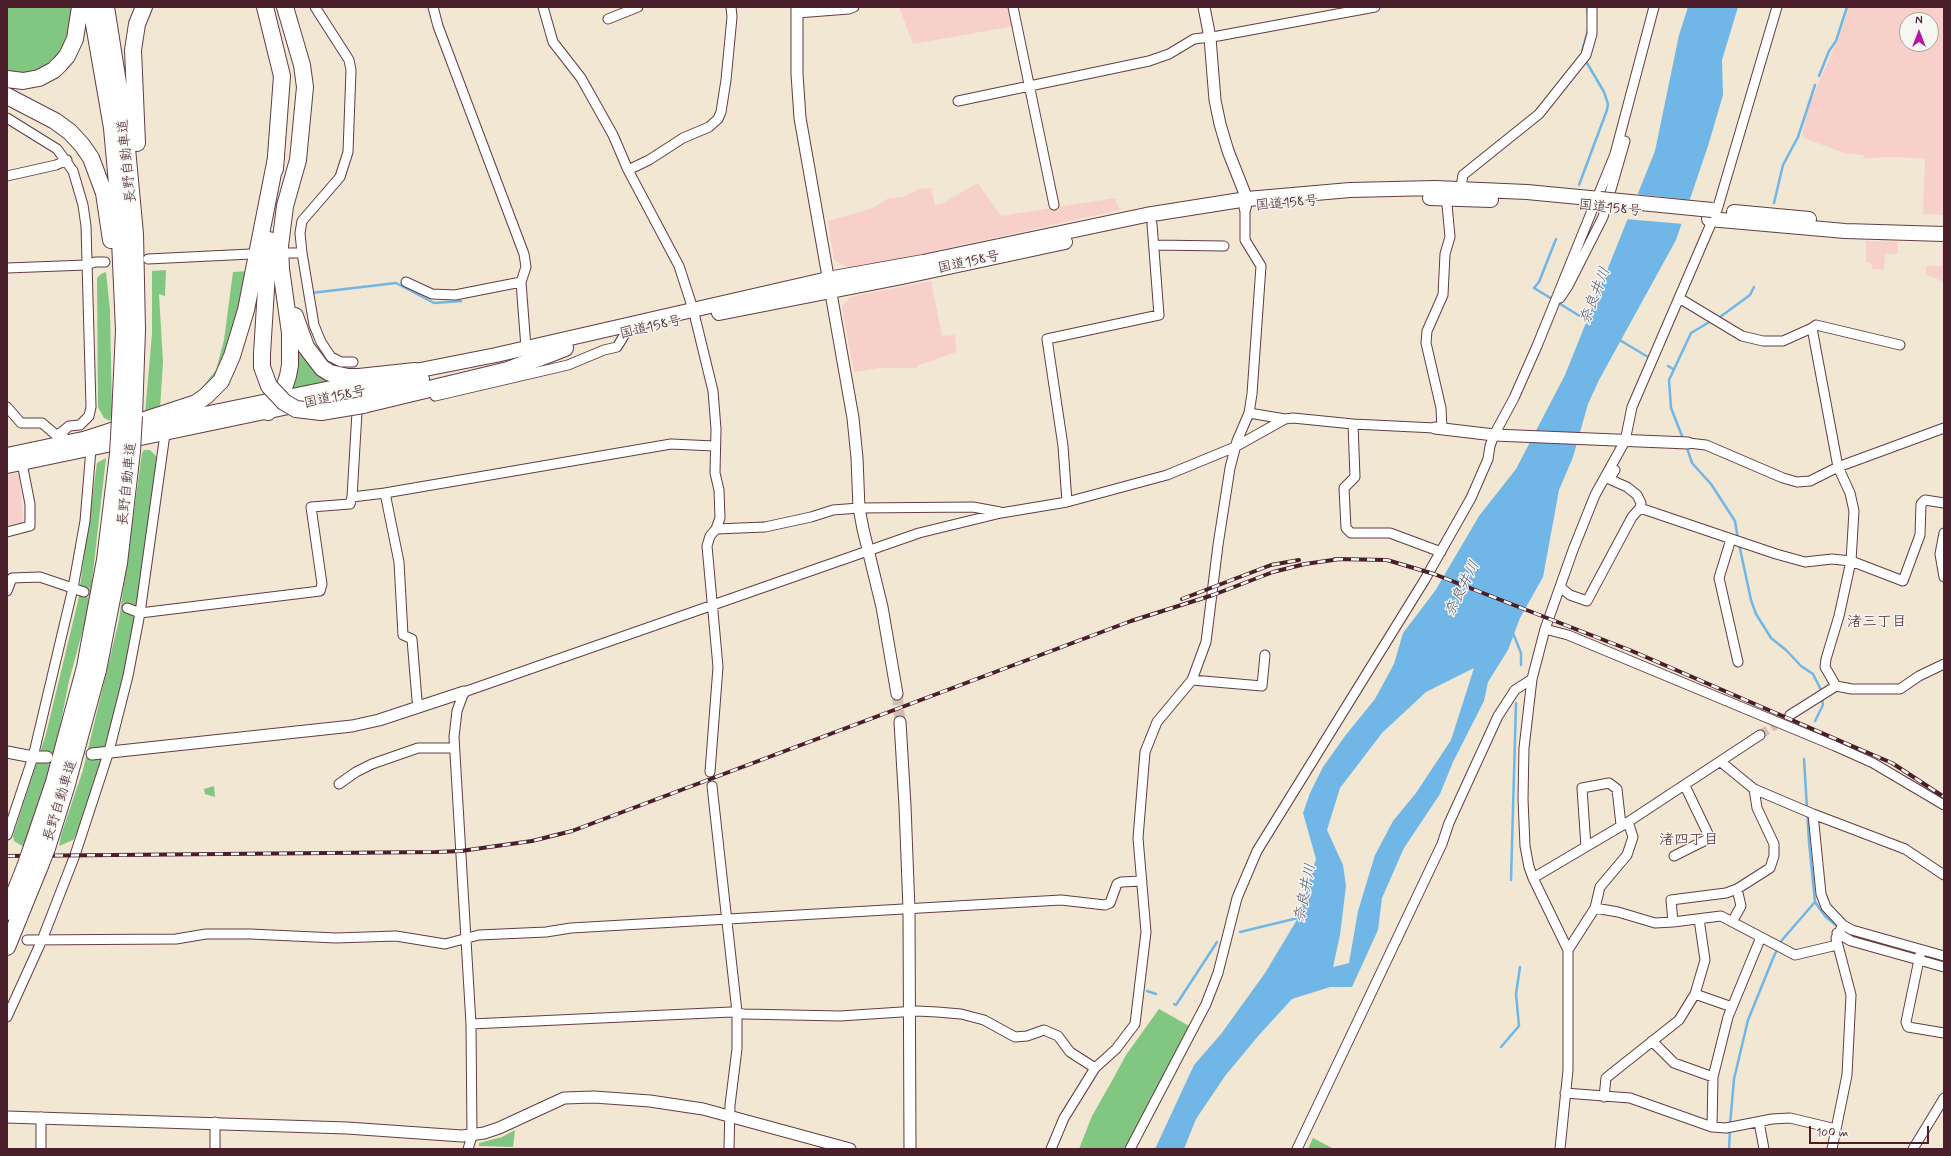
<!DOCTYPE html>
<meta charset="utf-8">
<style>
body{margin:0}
#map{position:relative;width:1951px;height:1156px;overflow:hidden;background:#f2e7d2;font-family:Mynerve,sans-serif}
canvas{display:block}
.frame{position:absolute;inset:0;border:8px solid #4a1f2b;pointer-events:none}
.north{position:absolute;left:1899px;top:12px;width:40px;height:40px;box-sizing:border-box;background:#f6f6f2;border:1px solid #b1a0a2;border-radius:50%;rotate:0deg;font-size:11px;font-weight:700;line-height:16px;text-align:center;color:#4a1f2b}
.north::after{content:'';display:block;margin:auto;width:14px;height:18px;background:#b5179e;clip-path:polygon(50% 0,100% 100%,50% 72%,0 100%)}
.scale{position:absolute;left:1809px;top:1126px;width:120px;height:18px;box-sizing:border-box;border:2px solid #4a1f2b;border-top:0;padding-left:5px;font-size:12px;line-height:14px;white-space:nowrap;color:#4a1f2b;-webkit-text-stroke:3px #f6f6f2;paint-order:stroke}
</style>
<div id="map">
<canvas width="1951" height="1156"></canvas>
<div class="frame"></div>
<div class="north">N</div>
<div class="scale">100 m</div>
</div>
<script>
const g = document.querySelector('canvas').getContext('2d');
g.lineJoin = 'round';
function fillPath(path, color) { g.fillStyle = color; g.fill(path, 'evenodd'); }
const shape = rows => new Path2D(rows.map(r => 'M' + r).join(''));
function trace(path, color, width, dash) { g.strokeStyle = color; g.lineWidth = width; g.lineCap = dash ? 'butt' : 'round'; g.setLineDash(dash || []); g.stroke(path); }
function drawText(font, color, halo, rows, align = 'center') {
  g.font = font + ' Mynerve,"Klee One",sans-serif'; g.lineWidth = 3; g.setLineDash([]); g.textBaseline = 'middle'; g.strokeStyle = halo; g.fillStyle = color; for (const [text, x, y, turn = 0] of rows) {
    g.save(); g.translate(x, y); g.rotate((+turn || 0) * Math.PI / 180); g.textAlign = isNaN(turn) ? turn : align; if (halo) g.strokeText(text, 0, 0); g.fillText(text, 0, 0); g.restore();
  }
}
fillPath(shape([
 [899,7,1010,7,1014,26,913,44],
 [1849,7,1944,7,1944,215,1923,214,1925,159,1897,157,1865,158,1863,155,1844,153,1804,138,1802,134,1809,106,1832,52,1838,41],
 [1907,20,1931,20,1931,44,1907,44],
 [978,183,1001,216,1115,198,1118,207,1124,209,894,260,847,267,834,260,828,221,873,208,887,199,903,197,919,189,931,188,935,205,941,204],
 [1866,241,1897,242,1898,254,1885,254,1884,270,1872,269,1872,264,1866,262],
 [1942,243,1944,243,1944,282,1926,274,1926,266,1942,266],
 [931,281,942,336,955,335,956,352,919,365,916,368,878,368,854,372,842,307,850,297],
 [19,473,23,521,21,524,7,527,7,475]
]), '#f7d0ca');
fillPath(shape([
 [7,7,75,7,67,49,43,71,19,76,7,72],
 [166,270,165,296,159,294,163,362,160,409,145,413,152,334,152,271],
 [249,271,247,292,217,378,195,396,216,370,224,340,233,272],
 [106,272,110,310,112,412,110,421,104,418,98,407,97,278,101,274],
 [294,344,333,381,287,393],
 [144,450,150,450,157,457,156,475,135,617,117,709,79,829,73,840,59,846,61,835,83,770,119,620,142,453],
 [106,458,92,581,85,622,69,681,58,736,43,790,24,847,14,841,13,836,46,734,78,601,97,463],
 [214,786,215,797,205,794,204,789],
 [1159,1009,1191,1027,1125,1149,1079,1149,1092,1116,1113,1079,1126,1055],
 [515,1130,513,1147,479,1146,479,1143,502,1137],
 [1313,1138,1334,1149,1308,1149]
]), '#81c681');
fillPath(shape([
 [1688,7,1738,7,1722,60,1723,95,1708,146,1676,240,1599,380,1588,404,1573,457,1559,490,1543,577,1520,618,1508,650,1488,682,1484,701,1453,762,1440,794,1404,848,1382,898,1378,930,1352,987,1330,987,1292,999,1259,1035,1225,1076,1196,1119,1184,1149,1155,1149,1194,1065,1221,1034,1265,973,1298,918,1316,859,1303,813,1310,793,1323,767,1345,736,1375,699,1394,664,1403,633,1435,591,1479,516,1516,469,1565,375,1655,151,1679,35],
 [1474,668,1451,740,1416,793,1393,821,1375,855,1358,911,1349,963,1333,967,1340,935,1346,886,1343,865,1327,830,1340,788,1382,733,1426,692]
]), '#70b6e7');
fillPath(shape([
 [1635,194,1692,200,1684,224,1625,219]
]), '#f2e7d2');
trace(shape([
 [1587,7,1588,17],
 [1582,51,1588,30],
 [1819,76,1829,51,1836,41,1847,7],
 [1579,185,1607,110,1608,104,1604,92,1587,63],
 [1774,203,1783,165,1798,137,1815,85],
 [1556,239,1539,282,1534,288,1588,321],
 [311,293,396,283,434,303,461,301],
 [1720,317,1750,295,1754,287],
 [1618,339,1648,357],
 [1668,366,1673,369],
 [1684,441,1671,408,1669,380,1691,333,1711,321],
 [1686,445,1692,463,1711,484,1735,521,1738,539],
 [1739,544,1751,600,1756,614,1771,638,1786,650,1801,666,1813,674,1822,692],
 [1513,633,1521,653,1521,665],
 [1815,721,1823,705,1822,697],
 [1804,759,1809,842,1815,902,1825,916,1839,928],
 [1511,880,1516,703],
 [1240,932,1302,917],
 [1848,934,1944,962],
 [1147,991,1156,994],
 [1174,1004,1176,1005,1217,942],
 [1501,1047,1519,1026,1516,994,1520,967],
 [1730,1125,1734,1079,1748,1020,1774,956,1782,940,1815,902],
 [1729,1149,1730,1130]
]), '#70b6e7', 2.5);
trace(shape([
 [84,592,127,608],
 [1760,735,1790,715]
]), '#d0bfb1', 9, [9, 4.5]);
trace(shape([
 [897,694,900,722]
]), '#d0bfb1', 11, [11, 5.5]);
const minor = shape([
 [315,7,349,60,351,70,348,152,340,177,302,221,300,233,302,253,314,325,321,342,331,357,341,362,353,362],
 [433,7,438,26,524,254,526,267,521,282,526,348],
 [543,7,553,42,581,78,613,135,628,170,679,266,693,309,713,391,716,429,715,473,719,490,720,518,716,529,710,536,707,546,718,667,710,772],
 [1013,7,1054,205],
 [797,13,849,9,854,7],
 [608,19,638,7],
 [958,101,1149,61,1169,54,1194,39,1218,36,1375,7],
 [7,118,57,149,73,171,83,205,86,226,91,407,89,416,80,425,69,426,62,432,66,444],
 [628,170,649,160,683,138,709,127,718,119,721,112,726,80,732,17,731,7],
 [7,176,56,165,67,160],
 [1460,193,1463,175,1539,114,1586,55,1592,34,1592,7],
 [1717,210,1777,7],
 [1154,245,1224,246],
 [287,253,302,253],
 [148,259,251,254],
 [7,268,86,265,95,262,105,262],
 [406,282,432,294,455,295,521,282],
 [1560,298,1568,286,1603,217,1625,141],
 [1679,298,1742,336,1763,341,1783,341,1812,328,1816,325,1900,345],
 [1812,328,1838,467,1850,493,1854,511,1851,561,1839,616,1826,659,1825,667,1836,686],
 [435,396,568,365,604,350,617,347,625,334],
 [7,407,21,423,42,423,56,435,62,432],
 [1249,413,1285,419],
 [1353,424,1355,477,1344,488,1346,528,1351,533,1390,533,1441,552],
 [1442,429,1441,408,1426,343,1427,331,1443,295,1445,254,1450,237,1446,194],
 [1688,443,1706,445,1783,478,1797,482,1810,481,1838,467,1944,428],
 [1615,470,1609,479,1627,487,1637,495,1641,503,1640,508],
 [352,497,357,412],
 [1067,502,1063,446,1047,339,1159,315,1152,224],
 [716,529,765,527,811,517,833,510,859,508,973,507,1000,512],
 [7,532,30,526,30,504,22,463],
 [1944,533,1940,554,1944,577],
 [1731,539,1719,578,1738,662],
 [1560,587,1570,595,1587,601,1632,517,1640,508,1776,554,1805,562,1832,559,1851,561,1903,581,1920,535,1921,504,1925,500,1944,503],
 [7,591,12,578,40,577,84,592],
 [127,608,140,613,320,591,322,584,311,507,350,504,352,497,385,493],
 [1545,629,1568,635,1835,746,1873,763,1944,805],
 [1192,680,1262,686,1265,655],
 [419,706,417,700,412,639,403,635,399,562,385,493,671,444,714,446],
 [1790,715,1836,686,1852,689,1900,689,1919,676,1944,664],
 [1721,762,1754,789,1813,814,1905,849,1944,875],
 [339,784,356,772,372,764,418,748,454,748],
 [712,786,737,1012,737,1049,730,1105,729,1149],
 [1813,814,1821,894,1826,907,1843,925,1852,930,1944,956],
 [7,835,33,757,73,588,85,521,91,449],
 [1586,847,1582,788,1609,783,1617,789,1621,825],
 [1674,856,1710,838,1685,786],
 [1533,878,1628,822,1760,735],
 [1595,908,1600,887,1627,855,1633,837,1628,822],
 [1673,922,1721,916,1795,955,1837,945],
 [1732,922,1741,906,1737,889],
 [1837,933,1851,941,1944,967],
 [27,940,176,939,206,934,250,934,336,938,396,936,445,944,479,935,546,932,571,928,1061,900,1105,905,1110,903,1117,884,1121,882,1142,881],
 [1568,950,1595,908,1618,912,1655,923,1673,922,1671,900,1726,893,1737,889,1770,868,1774,856,1774,844,1757,808,1754,789],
 [1921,950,1906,1022,1908,1027,1944,1033],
 [1695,994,1732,1007],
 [7,1017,42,940,75,855,109,751,128,676,140,613,165,434],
 [471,1024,731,1012,744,1014,840,1016,917,1011,937,1012,961,1014,984,1020,1015,1037,1027,1036,1044,1030,1058,1036,1070,1052,1095,1068],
 [1652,1041,1674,1063,1713,1077],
 [1565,1093,1630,1098,1712,1127,1726,1128,1772,1119,1790,1118,1836,1129],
 [1604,1097,1606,1078,1679,1020,1695,994,1705,960,1699,919],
 [215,1122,215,1149],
 [1759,1122,1764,1149],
 [1712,1127,1713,1077,1728,1017,1761,937],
 [41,1149,41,1117],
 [468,1149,472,1136,471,1024,454,737,457,711,464,692,919,533,1001,513,1067,502,1167,475,1235,447,1285,419,1293,418,1353,424,1435,428],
 [1051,1149,1064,1118,1095,1068,1116,1049,1135,1024,1146,932,1138,838,1145,752,1157,722,1192,680,1206,642,1218,545,1230,468,1237,441,1249,413,1252,394,1261,266,1245,240,1245,208],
 [1130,1149,1206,1004,1218,973,1237,898,1257,851,1424,581,1471,498,1488,459,1490,446,1494,435,1514,398,1537,346,1615,154,1654,7],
 [1297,1149,1442,844,1449,823,1498,716,1515,690,1532,679],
 [1560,1149,1568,1070,1568,950,1533,878,1529,867,1525,846,1523,799,1524,748,1532,679,1545,629,1573,550,1595,495,1625,441,1632,407,1713,219],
 [1832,1149,1847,1075,1851,995,1836,938,1843,925],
 [1913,1149,1944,1098]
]);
const tertiary = shape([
 [797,7,797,74,800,118,853,418,857,458,859,508,863,529,882,607,897,694],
 [1204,7,1210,38,1215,100,1220,124,1228,151,1247,199,1245,208],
 [1435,428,1494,435,1688,443],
 [900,722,905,806,909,909,910,1149],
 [7,752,33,757,47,757],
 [92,754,352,726,379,720,464,692],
 [7,1117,347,1128,462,1136,484,1133,499,1128,564,1098,594,1097,650,1101,703,1109,850,1149]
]);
const trunk = shape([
 [1430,198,1491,200],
 [1734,212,1809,219],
 [1709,219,1845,231,1944,234],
 [719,313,902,277,1065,242],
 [405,373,496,355,828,279,923,262,1146,215,1247,199,1350,190,1435,188,1527,192,1600,199],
 [146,426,365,381],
 [7,455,97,436],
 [7,466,422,379]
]);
const motorway = shape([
 [91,7,112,128,118,195,124,330,120,418],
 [106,7,125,127,135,234,137,330,134,416],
 [265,7,282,76,275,169],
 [7,79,23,81,39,78,54,70,60,64,67,56,75,39,80,7],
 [7,96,55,121,70,132,82,145,91,158,104,193,111,240],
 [137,143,133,50,137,24,144,7],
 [295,316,306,347,322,368,330,373,348,377,359,377,415,371],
 [262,354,269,240],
 [363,405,508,370,565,348],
 [268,412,283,391,288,376,290,365,290,333,281,269,280,246,285,206,298,160,305,87,302,65,285,7],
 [87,439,196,403,206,396,221,381,232,356,246,310,276,158],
 [32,847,54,782,85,667,105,560,118,454],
 [47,848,67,784,98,670,119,563,132,451],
 [7,912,25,867],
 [7,947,40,866]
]);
trace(minor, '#633d44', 11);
trace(tertiary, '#633d44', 13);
trace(trunk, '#633d44', 16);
trace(motorway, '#633d44', 18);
trace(minor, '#fff', 9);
trace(tertiary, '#fff', 11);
trace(trunk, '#fff', 14);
trace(motorway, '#fff', 16);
const rail = shape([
 [1335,559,1387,560,1434,574,1632,651,1852,746,1892,763,1944,797],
 [1182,599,1271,565,1299,560],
 [7,856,436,852,461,851,532,841,572,831,1131,621,1213,595,1273,572,1305,564,1340,559]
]);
trace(rail, '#4a1f2b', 4);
trace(rail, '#f6f6f2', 2.5, [8]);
const trunkBridge = shape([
 [1600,199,1712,210]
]);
const motorwayBridge = shape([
 [262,354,262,367,269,386,284,402,296,409,321,412,363,405],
 [132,451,134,416],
 [118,454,120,418],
 [40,866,47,848],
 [25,867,32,847]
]);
trace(trunkBridge, '#633d44', 16, []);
trace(motorwayBridge, '#633d44', 18, []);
trace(trunkBridge, '#fff', 14);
trace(motorwayBridge, '#fff', 16);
drawText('14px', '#4a1f2b', '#f6f6f2', [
 ["長野自動車道",128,161,-96],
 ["国道158号",1287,204,-5],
 ["国道158号",1610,209,6],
 ["国道158号",969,263,-12],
 ["国道158号",651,328,-13],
 ["国道158号",335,398,-12],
 ["長野自動車道",128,484,-84],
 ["長野自動車道",61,801,-73]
]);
drawText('italic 15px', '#57546d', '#f6f6f2', [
 ["奈良井川",1596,296,-69],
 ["奈良井川",1463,589,-63],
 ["奈良井川",1306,893,-79]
]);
drawText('15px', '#4a1f2b', '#f6f6f2', [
 ["渚三丁目",1877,623],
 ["渚四丁目",1689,841]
]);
</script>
